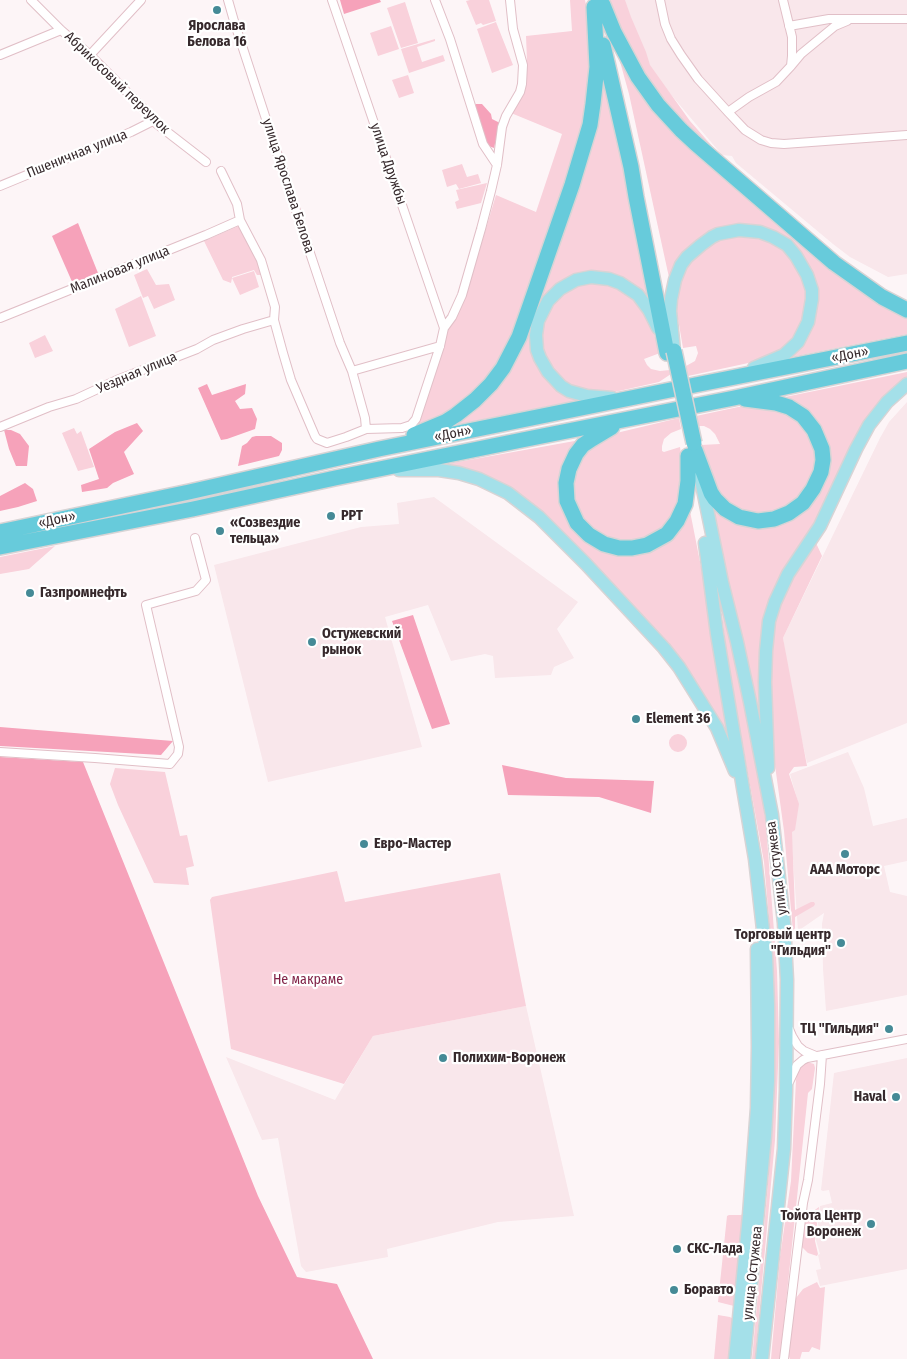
<!DOCTYPE html>
<meta charset="utf-8">
<style>
body{margin:0}
canvas{display:block;background:#fdf5f7}
</style>
<canvas width="907" height="1359"></canvas>
<script>
const g = document.querySelector('canvas').getContext('2d');
g.lineJoin = 'round';
function fillPath(path, color) { g.fillStyle = color; g.fill(path, 'evenodd'); }
const shape = rows => new Path2D(rows.map(r => 'M' + r).join(''));
function trace(path, color, width, dash) { g.strokeStyle = color; g.lineWidth = width; g.lineCap = dash ? 'butt' : 'round'; g.setLineDash(dash || []); g.stroke(path); }
function drawText(font, color, halo, rows, align = 'center') {
  g.font = font + ' "Fira Sans Condensed",sans-serif'; g.lineWidth = 4.5; g.setLineDash([]); g.textBaseline = 'middle'; g.strokeStyle = halo; g.fillStyle = color; for (const [text, x, y, turn = 0] of rows) {
    g.save(); g.translate(x, y); g.rotate((+turn || 0) * Math.PI / 180); g.textAlign = isNaN(turn) ? turn : align; if (halo) g.strokeText(text, 0, 0); g.fillText(text, 0, 0); g.restore();
  }
}
fillPath(shape([
 [612,0,907,0,907,274,888,277,850,257,833,244,736,163,732,156,722,155,646,65],
 [907,402,907,723,807,763,790,686,783,638,880,438,889,422],
 [434,497,578,602,557,629,574,658,554,667,551,675,495,678,493,656,485,654,451,661,428,605,385,617,422,747,268,782,214,565,361,527,399,524,397,503],
 [848,752,864,788,873,826,907,818,907,861,884,866,890,892,907,896,907,995,826,1011,823,969,822,924,824,913,798,931,791,829,798,802,790,774],
 [526,1006,574,1216,498,1222,387,1249,388,1257,306,1272,301,1266,278,1138,262,1140,226,1057,335,1100,373,1036],
 [907,1058,907,1269,820,1286,816,1270,821,1269,818,1255,820,1254,816,1240,820,1206,832,1203,829,1190,823,1191,821,1190,834,1073]
]), '#f9e7eb');
fillPath(shape([
 [470,0,489,0,496,21,483,25,481,23,476,25,466,1],
 [570,0,585,0,590,25,600,62,647,272,651,325,660,353,644,359,647,365,651,369,660,371,670,370,671,374,659,382,579,400,455,425,418,426,444,338,468,289,496,195,536,212,562,134,511,113,523,96,526,87,527,61,526,36,572,31],
 [610,0,625,0,631,17,646,52,650,65,690,121,720,155,718,158,657,96,620,32],
 [405,2,418,43,401,48,387,8],
 [496,22,513,65,492,73,477,29],
 [391,26,399,49,378,56,370,33],
 [435,39,435,41,417,47,422,62,443,55,445,61,409,73,401,49],
 [619,58,649,101,907,316,907,334,786,358,753,362,688,376,686,366,695,361,698,353,696,346,683,348,677,313,677,296,670,282,629,94],
 [408,75,414,93,399,98,392,80],
 [462,164,467,177,478,174,481,183,459,189,456,184,447,187,442,170],
 [487,183,481,203,457,209,455,202,459,200,456,190],
 [241,225,259,261,261,275,257,275,254,270,232,277,232,278,254,271,259,287,240,295,232,278,231,283,223,280,204,241],
 [147,269,156,285,169,284,175,300,154,309,148,296,143,298,134,275],
 [141,296,156,336,129,347,115,309],
 [45,335,53,351,35,358,29,343],
 [907,372,907,378,897,386,821,517,778,583,763,738,714,522,706,463,701,445,720,444,715,434,710,429,704,426,698,426,696,416,738,407,759,406,780,398],
 [679,418,681,429,671,433,664,439,662,446,662,451,664,452,680,447,689,506,701,567,713,639,729,744,719,721,539,511,441,465,608,435],
 [74,428,77,434,81,431,94,467,78,471,62,433],
 [816,543,822,556,783,638,807,766,794,767,789,774,799,804,795,830,792,832,795,910,811,902,814,902,815,904,814,906,795,917,795,928,793,932,784,831,774,758,771,675,773,627,787,586],
 [55,546,29,569,0,574,0,557],
 [721,605,748,714,760,778,766,825,777,971,779,1042,775,1140,755,1359,752,1359,767,1195,773,1117,775,1062,774,983,772,953,764,862,727,659],
 '669 743a9 9 0 1 1 18 0a9 9 0 1 1-18 0Z',
 [115,768,165,772,180,836,187,835,194,866,186,868,189,885,154,883,118,805,110,784],
 [337,871,345,902,500,873,526,1006,373,1036,344,1084,231,1049,210,900,212,897],
 [807,1062,814,1064,815,1068,812,1089,808,1093,780,1359,771,1359,780,1257,791,1181,796,1080,798,1069,800,1066],
 [819,1207,815,1241,818,1254,817,1256,808,1253,802,1247,805,1217],
 [729,1215,743,1215,746,1218,734,1306,718,1302,727,1216],
 [817,1282,820,1288,825,1287,820,1350,812,1347,809,1352,802,1352,800,1359,790,1359,788,1354,796,1298,803,1289],
 [718,1315,730,1317,736,1321,732,1359,714,1359]
]), '#f9d1db');
fillPath(shape([
 [340,0,380,0,381,2,344,14],
 [476,104,482,104,491,114,492,119,500,123,494,148,486,145,473,108],
 [78,223,98,273,73,284,52,236],
 [207,384,212,395,246,384,245,394,235,401,240,409,252,408,257,419,255,429,227,439,221,440,198,388],
 [137,423,143,431,124,452,134,474,113,483,107,488,82,492,81,485,99,479,89,449,115,432],
 [4,430,11,430,20,434,29,446,27,466,16,466,9,449],
 [256,436,271,436,282,443,282,450,279,456,238,466,242,446,247,443,252,437],
 [25,483,33,489,37,501,18,507,0,511,0,496],
 [413,615,450,724,432,729,392,621],
 [0,727,173,741,161,755,0,746],
 [0,757,83,762,258,1196,297,1277,337,1284,373,1359,0,1359],
 [502,765,566,778,654,781,651,813,599,797,508,795]
]), '#f6a2ba');
const street = shape([
 [31,0,61,30,90,55,145,110,153,121,206,162],
 [332,0,444,328],
 [435,0,450,39,483,144,497,165],
 [660,0,665,24,671,39,681,55,698,79,728,112,745,130,761,140,771,143,784,144,907,135],
 [789,26,829,19,907,19],
 [0,55,61,30],
 [90,55,141,0],
 [791,66,801,54,835,26,847,21],
 [728,112,749,97,776,82,791,66,792,56,792,37,783,0],
 [221,171,237,204,240,220,261,260,275,307,274,320,283,353,291,380,315,436,317,439,327,443,346,437,366,429,365,418,352,371,340,343,301,226,234,21,228,0],
 [0,186,131,132,153,121],
 [0,318,206,235,240,220],
 [352,371,440,346],
 [0,427,49,407,76,399,117,380,197,349,213,340,243,329,274,320],
 [366,429,402,428,411,425,416,419,440,346,444,328,452,317,462,295,481,229,491,191,497,165,502,127,506,116,520,92,522,84,523,65,513,29,510,0],
 [0,752,95,758,170,764,178,754,179,747,146,605,196,591,206,580,195,538],
 [789,1029,792,1036,798,1046,804,1051,816,1056],
 [789,1082,797,1065,803,1060,807,1058,907,1039],
 [784,1359,803,1203,808,1180,820,1084,822,1055]
]);
const primary = shape([
 [674,351,670,311,671,299,675,280,681,265,687,257,701,245,712,237,718,234,739,230,760,232,773,237,787,245,796,256,807,275,812,290,812,299,808,322,798,342,784,355,754,368],
 [612,398,587,396,569,391,561,386,548,372,540,358,537,350,536,335,538,321,548,301,560,289,576,280,591,277,609,279,620,283,638,295,649,310,658,328],
 [399,470,439,470,459,473,479,479,508,493,539,517,586,564,664,648,679,667,717,728,735,771],
 [700,475,722,582,737,642,750,702,772,815,784,923,787,980,786,1091,784,1149,762,1359],
 [705,543,717,634,755,859,766,956,768,1006,768,1081,765,1136,744,1359],
 [768,768,765,682,766,651,769,621,775,602,788,574,820,526,856,449,869,425,887,402,907,384],
 [735,1359,749,1215,757,1108,758,1047,757,949]
]);
const highway = shape([
 [603,5,614,32,638,77,658,105,681,130,695,143,834,263,882,297,907,310],
 [603,45,631,167,636,197,667,353],
 [612,427,592,439,583,445,576,454,569,469,566,483,567,501,577,523,589,535,604,544,619,548,632,548,647,545,667,534,677,521,685,504,688,481,688,456],
 [414,435,445,422,456,415,475,400,491,384,503,368,519,337,572,185,590,125,593,104,597,67,594,7],
 [695,450,711,493,715,499,725,509,739,517,758,521,774,519,789,513,803,503,813,489,821,472,823,460,822,449,814,430,803,416,789,407,776,403,745,399],
 [0,532,189,492,379,449,695,385,907,343],
 [0,547,193,509,335,478,522,440,734,398,907,361]
]);
trace(street, '#e1bfc7', 10);
trace(primary, '#d7d4d5', 15);
trace(highway, '#d7d4d5', 18);
trace(street, '#fff', 8);
trace(primary, '#a4e0e9', 12);
trace(highway, '#67cbdb', 15);
const highwayBridge = shape([
 [674,351,694,443]
]);
trace(highwayBridge, '#d7d4d5', 18, []);
trace(highwayBridge, '#67cbdb', 15);
for (const [x, y, r, color] of [
 [217,10,5,"#458a96"],
 [331,516,5,"#458a96"],
 [220,531,5,"#458a96"],
 [30,593,5,"#458a96"],
 [312,642,5,"#458a96"],
 [636,719,5,"#458a96"],
 [364,844,5,"#458a96"],
 [845,854,5,"#458a96"],
 [841,943,5,"#458a96"],
 [889,1029,5,"#458a96"],
 [443,1058,5,"#458a96"],
 [896,1097,5,"#458a96"],
 [871,1224,5,"#458a96"],
 [677,1249,5,"#458a96"],
 [674,1290,5,"#458a96"]
]) { const dot = new Path2D(); dot.arc(x, y, r, 0, 2 * Math.PI); g.fillStyle = color; g.fill(dot); trace(dot, '#fff', 2); }
drawText('bold 14px', '#36292c', '#fff', [
 ["Ярослава",217,26,"center"],
 ["Белова 16",217,42,"center"],
 ["РРТ",341,516],
 ["«Созвездие",230,523],
 ["тельца»",230,539],
 ["Газпромнефть",40,593],
 ["Остужевский",322,634],
 ["рынок",322,650],
 ["Element 36",646,719],
 ["Евро-Мастер",374,844],
 ["ААА Моторс",845,870,"center"],
 ["Торговый центр",831,935,"right"],
 ["\"Гильдия\"",831,951,"right"],
 ["ТЦ \"Гильдия\"",879,1029,"right"],
 ["Полихим-Воронеж",453,1058],
 ["Haval",886,1097,"right"],
 ["Тойота Центр",861,1216,"right"],
 ["Воронеж",861,1232,"right"],
 ["СКС-Лада",687,1249],
 ["Боравто",684,1290]
], 'left');
drawText('14px', '#36292c', '#fff', [
 ["Абрикосовый переулок",117,83,44],
 ["Пшеничная улица",77,154,-22],
 ["улица Дружбы",388,164,71],
 ["улица Ярослава Белова",288,186,72],
 ["Малиновая улица",120,270,-22],
 ["«Дон»",850,355,-11],
 ["Уездная улица",137,373,-23],
 ["«Дон»",453,434,-11],
 ["«Дон»",57,520,-12],
 ["улица Остужева",777,868,-97],
 ["улица Остужева",753,1273,-84]
]);
drawText('14px', '#812347', '#fff', [
 ["Не макраме",308,980]
]);
</script>
